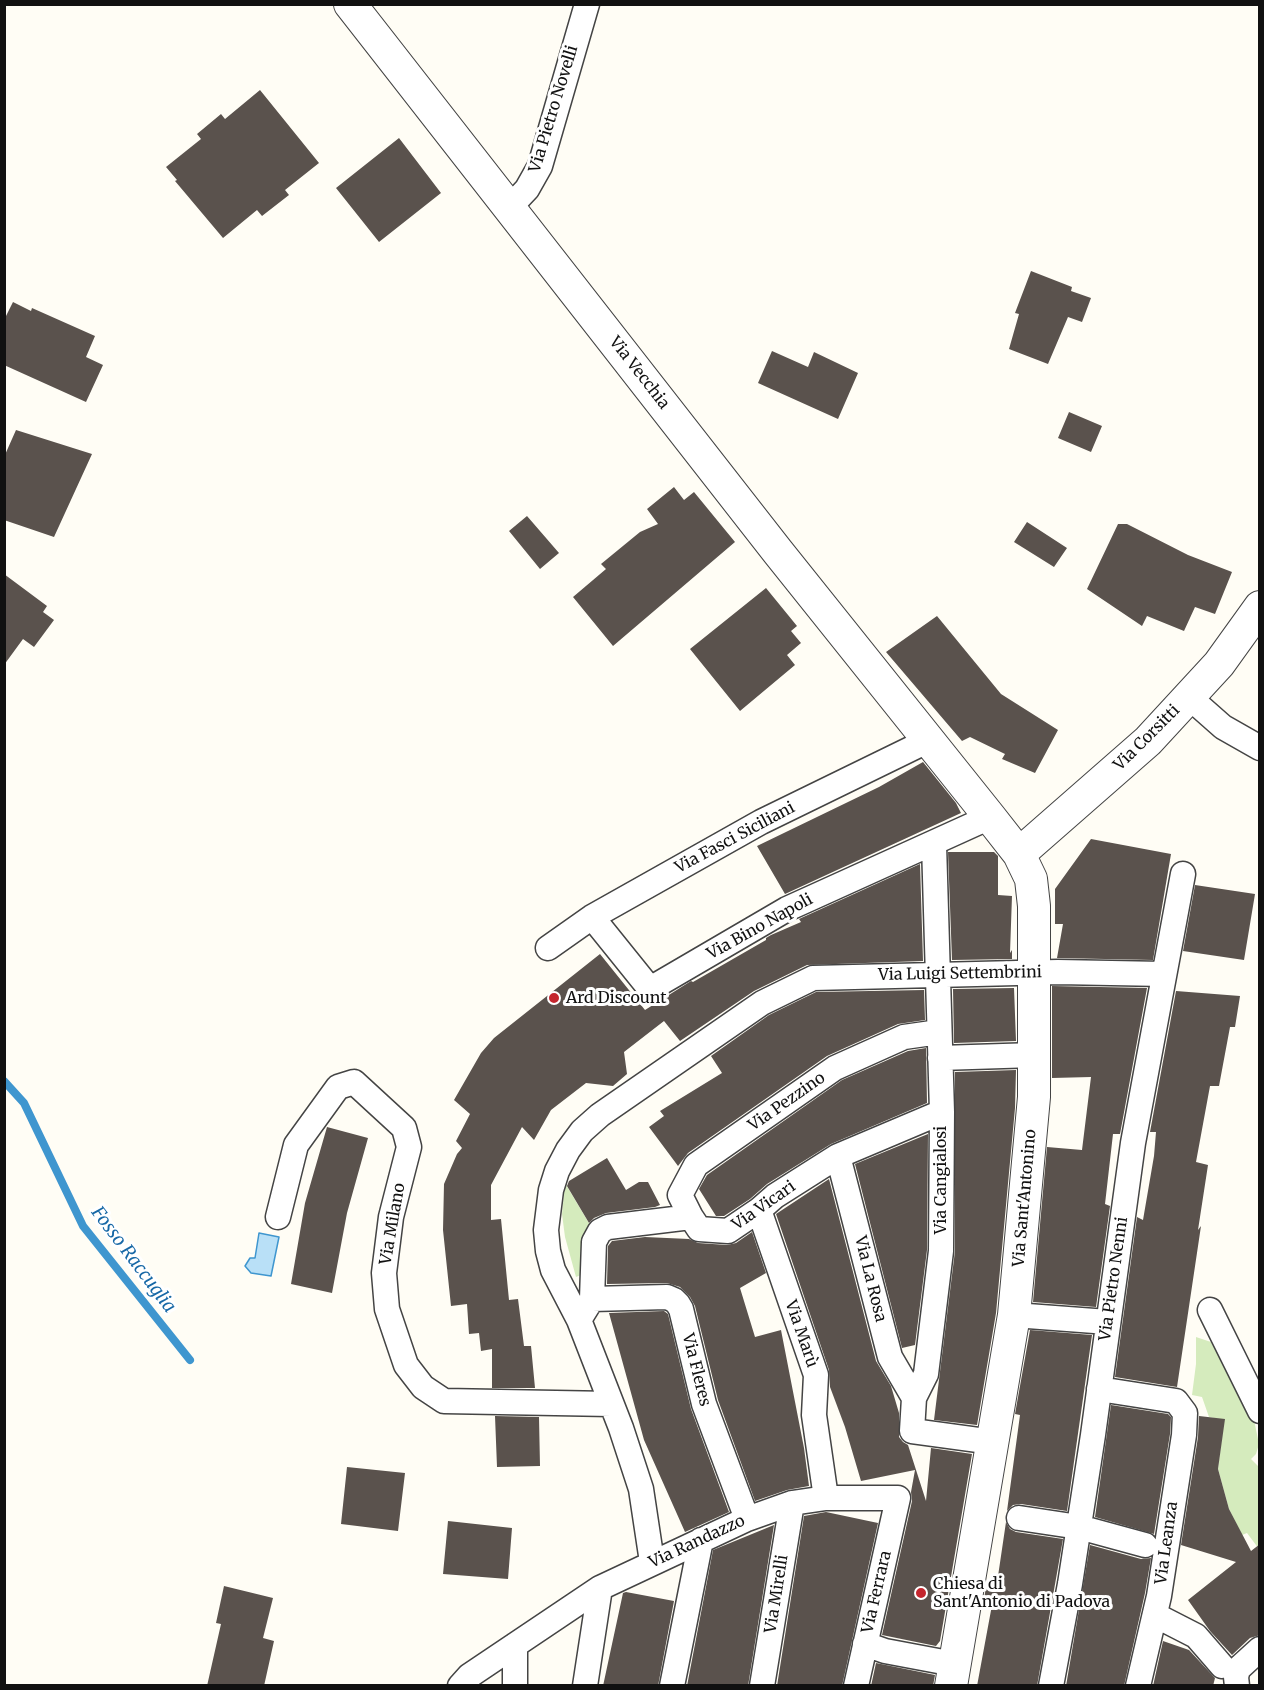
<!DOCTYPE html>
<html>
<head>
<meta charset="utf-8">
<style>
  body { margin:0 }
  #map { position:relative; width:1264px; height:1690px; overflow:hidden; background:#fffdf5; font-family:Merriweather,serif }
  canvas { display:block }
  .frame { position:absolute; inset:0; border:6px solid #111; pointer-events:none }
</style>
</head>
<body>
<div id="map">
<canvas width="1264" height="1690"></canvas>
<div class="frame"></div>
</div>
<script>
const g = document.querySelector('canvas').getContext('2d');
g.lineJoin = 'round';
function fill(path, color) {
  g.fillStyle = color;
  g.fill(path, 'evenodd');
}
function shape(rows) {
  const path = new Path2D();
  for (const r of rows) {
    path.moveTo(r[0], r[1]);
    for (let i = 2; i < r.length; i += 2) path.lineTo(r[i], r[i + 1]);
  }
  return path;
}
function stroke(path, color, width, dash) {
  g.strokeStyle = color;
  g.lineWidth = width;
  g.lineCap = dash ? 'butt' : 'round';
  g.setLineDash(dash || []);
  g.stroke(path);
}
function drawText(font, color, halo, rows, align = 'center') {
  g.font = font + ' Merriweather,serif';
  g.lineWidth = 6;
  g.setLineDash([]);
  g.textBaseline = 'middle';
  g.strokeStyle = halo;
  g.fillStyle = color;
  for (const [text, x, y, turn = 0] of rows) {
    g.save();
    g.translate(x, y);
    g.rotate((+turn || 0) * Math.PI / 180);
    g.textAlign = isNaN(turn) ? turn : align;
    if (halo) g.strokeText(text, 0, 0);
    g.fillText(text, 0, 0);
    g.restore();
  }
}
fill(shape([
  [565,1183,590,1225,584,1234,583,1267,581,1275,576,1277,565,1237,562,1214],
  [1196,1337,1211,1342,1254,1420,1259,1444,1256,1454,1251,1459,1259,1467,1259,1549,1247,1533,1242,1535,1229,1509,1218,1469,1224,1420,1209,1417,1202,1397,1192,1395,1196,1364]
]), '#d5ebbd');
const water = shape([
  [259,1233,279,1237,271,1276,251,1273,245,1266,250,1258,255,1258,259,1233]
]);
fill(water, '#b9e0f7');
stroke(water, '#3f96cf', 1.5);
stroke(shape([
  [4,1081,24,1103,83,1226,190,1360]
]), '#3f96cf', 8);
fill(shape([
  [260,90,319,163,285,190,289,195,262,216,257,210,223,238,175,181,177,180,166,167,201,139,197,134,221,114,225,119],
  [399,138,441,193,379,242,336,188],
  [1031,271,1072,287,1071,291,1091,298,1082,322,1068,317,1048,364,1009,349,1019,314,1015,313],
  [13,302,31,311,32,308,95,336,86,357,103,365,86,402,4,365,4,320],
  [772,351,808,367,814,352,858,373,838,419,758,383],
  [1069,412,1102,426,1091,452,1058,438],
  [16,430,92,454,54,537,4,520,4,457],
  [674,487,684,500,694,492,735,542,613,646,573,597,606,569,601,564,640,532,658,524,647,509],
  [527,516,559,553,540,569,509,531],
  [1027,522,1067,548,1054,567,1014,542],
  [1118,524,1127,524,1188,555,1232,572,1215,614,1195,607,1184,631,1147,616,1142,626,1087,589],
  [4,574,47,606,43,612,54,620,34,647,23,639,4,665],
  [766,588,797,626,791,631,801,643,787,655,795,665,740,711,690,649],
  [937,616,1001,694,1058,730,1035,773,1002,759,1005,754,970,737,962,741,886,652],
  [923,762,956,803,961,813,785,894,757,846,879,787],
  [1091,839,1171,854,1153,960,1057,958,1063,924,1055,924,1055,889],
  [948,852,994,852,998,856,998,895,1012,896,1010,953,1012,950,1012,959,952,960],
  [920,864,923,961,807,965,754,991,680,1041,664,1021,624,1052,627,1074,613,1086,586,1083,551,1110,534,1140,522,1127,491,1185,491,1220,501,1219,509,1300,518,1299,524,1346,531,1346,535,1388,492,1388,492,1349,481,1351,479,1333,469,1334,467,1304,451,1306,443,1230,444,1184,457,1154,462,1148,456,1141,470,1114,454,1100,481,1053,494,1038,600,954,645,1010,691,981,693,982,766,940,766,938,771,935,801,922,799,919],
  [1195,885,1255,894,1244,960,1183,951],
  [1052,986,1147,988,1120,1134,1113,1134,1105,1204,1110,1206,1096,1307,1033,1302,1047,1147,1082,1150,1091,1077,1052,1078],
  [1014,988,1016,1041,954,1043,953,989],
  [924,990,925,1020,898,1024,827,1056,688,1153,678,1166,649,1127,664,1116,660,1111,722,1073,711,1056,769,1015,816,992],
  [1176,991,1240,996,1235,1027,1230,1027,1219,1086,1210,1086,1196,1162,1208,1165,1198,1230,1201,1226,1177,1387,1115,1377,1137,1217,1143,1220,1154,1156,1156,1132,1150,1132],
  [926,1048,927,1103,831,1144,767,1184,750,1199,724,1216,716,1216,699,1189,707,1175,842,1080,908,1051],
  [1016,1070,1015,1108,996,1313,977,1425,934,1420,955,1251,955,1072],
  [327,1127,368,1138,347,1213,332,1293,291,1284,305,1203],
  [928,1134,927,1250,915,1345,902,1348,855,1164],
  [607,1158,626,1190,639,1182,648,1182,660,1205,655,1207,606,1213,594,1218,589,1223,567,1186,569,1181],
  [829,1179,876,1361,891,1386,899,1413,899,1437,903,1442,908,1445,926,1501,931,1448,972,1454,940,1641,936,1646,882,1635,912,1501,911,1492,915,1470,861,1481,845,1427,830,1387,829,1370,776,1214],
  [752,1232,766,1273,740,1288,755,1337,781,1330,804,1448,809,1486,787,1490,755,1501,718,1400,695,1306,690,1297,680,1287,667,1283,607,1284,608,1246,612,1241,645,1237,689,1239,698,1243,727,1245,736,1243],
  [664,1311,668,1314,691,1409,729,1512,685,1532,644,1440,609,1313],
  [1030,1330,1092,1335,1067,1511,1021,1504,1013,1505,1007,1511,1020,1415,1015,1414],
  [1111,1405,1168,1414,1171,1417,1170,1434,1154,1534,1095,1517],
  [495,1416,539,1417,540,1466,497,1467],
  [1199,1416,1225,1419,1218,1469,1229,1509,1251,1551,1260,1544,1260,1635,1250,1638,1232,1655,1210,1631,1188,1600,1236,1562,1181,1545,1198,1437],
  [347,1467,405,1473,398,1531,341,1524],
  [826,1512,878,1523,842,1686,777,1686,804,1516],
  [448,1521,512,1528,508,1579,443,1574],
  [1006,1522,1010,1529,1016,1532,1063,1539,1037,1686,977,1686,992,1605,983,1605,987,1581,997,1583],
  [774,1525,748,1686,687,1686,713,1550],
  [1090,1545,1141,1559,1151,1558,1145,1593,1124,1686,1066,1686],
  [224,1586,273,1598,263,1638,274,1641,264,1686,207,1686,221,1624,216,1623],
  [626,1592,674,1601,658,1686,603,1686,623,1593],
  [1163,1641,1189,1650,1215,1678,1213,1686,1153,1686],
  [876,1663,935,1675,933,1686,871,1686]
]), '#5a524d');
const minor = shape([
  [510,207,527,189,540,166,587,4],
  [1189,697,1223,727,1260,748],
  [934,844,942,1112,941,1251,926,1374,914,1398,912,1431,993,1442],
  [592,917,650,989,787,909,990,817],
  [548,948,592,917,761,822,929,740],
  [940,1058,1035,1055],
  [838,1156,890,1357,914,1398],
  [759,1210,816,1375,814,1415,826,1498],
  [278,1217,296,1145,338,1087,354,1082,404,1128,409,1147,391,1217,384,1273,387,1309,406,1365,423,1387,444,1401,611,1404],
  [691,1217,680,1195,696,1165,835,1068,904,1037,939,1032],
  [592,1299,667,1297,674,1300,678,1304,681,1309,704,1404,747,1519],
  [1210,1310,1260,1411],
  [1014,1315,1108,1322],
  [579,1320,592,1299,594,1242,600,1231,608,1227,691,1217,699,1229,728,1231,759,1210,775,1196,838,1156,942,1112],
  [1099,1389,1176,1401,1185,1413,1184,1435,1159,1596,1138,1686],
  [1019,1518,1079,1527,1145,1545],
  [652,1562,641,1489,621,1428,579,1320,553,1270,548,1251,546,1230,551,1190,557,1171,568,1150,582,1131,600,1115,762,1003,813,978,1058,972,1164,974],
  [1155,1615,1196,1636,1222,1666],
  [865,1644,885,1651,954,1664],
  [460,1686,469,1676,600,1588,747,1519,792,1503,826,1498,898,1498,856,1686],
  [515,1686,515,1645],
  [585,1686,600,1588],
  [672,1686,701,1540],
  [762,1686,792,1503],
  [1051,1686,1070,1584,1093,1435,1133,1143,1183,874],
  [1237,1686,1236,1677,1238,1669,1260,1649]
]);
const tertiary = shape([
  [350,4,778,552,990,817,1019,854,1031,879,1034,906,1034,1097,1014,1315,951,1686],
  [1019,854,1148,741,1219,664,1260,607]
]);
stroke(minor, '#444', 27);
stroke(tertiary, '#444', 34);
stroke(minor, '#fff', 24);
stroke(tertiary, '#fff', 32);
for (const [x, y, r, color] of [
  [554,998,6,"#c4262e"],
  [921,1593,6,"#c4262e"]
]) {
  const dot = new Path2D();
  dot.arc(x, y, r, 0, 2 * Math.PI);
  g.fillStyle = color;
  g.fill(dot);
  stroke(dot, '#fff', 2);
}
drawText('16px', '#111', '#fff', [
  ["Via Pietro Novelli",554,109,-73],
  ["Via Vecchia",639,373,52],
  ["Via Corsitti",1147,738,-45],
  ["Via Fasci Siciliani",735,838,-28],
  ["Via Bino Napoli",760,927,-29],
  ["Via Luigi Settembrini",960,974,-1],
  ["Via Pezzino",787,1102,-35],
  ["Via Cangialosi",941,1180,-90],
  ["Via Sant'Antonino",1025,1198,-85],
  ["Via Vicari",764,1206,-35],
  ["Via Milano",393,1224,-80],
  ["Via La Rosa",870,1279,76],
  ["Via Pietro Nenni",1114,1279,-82],
  ["Via Marù",801,1334,71],
  ["Via Fleres",696,1370,76],
  ["Via Randazzo",697,1542,-25],
  ["Via Leanza",1167,1543,-82],
  ["Via Ferrara",877,1592,-77],
  ["Via Mirelli",777,1594,-81]
]);
drawText('16px', '#111', '#fff', [
  ["Ard Discount",566,998],
  ["Chiesa di",933,1584],
  ["Sant'Antonio di Padova",933,1602]
], 'left');
drawText('italic 18px', '#1768a6', '#fff', [
  ["Fosso Raccuglia",133,1260,53]
]);
</script>
</body>
</html>
